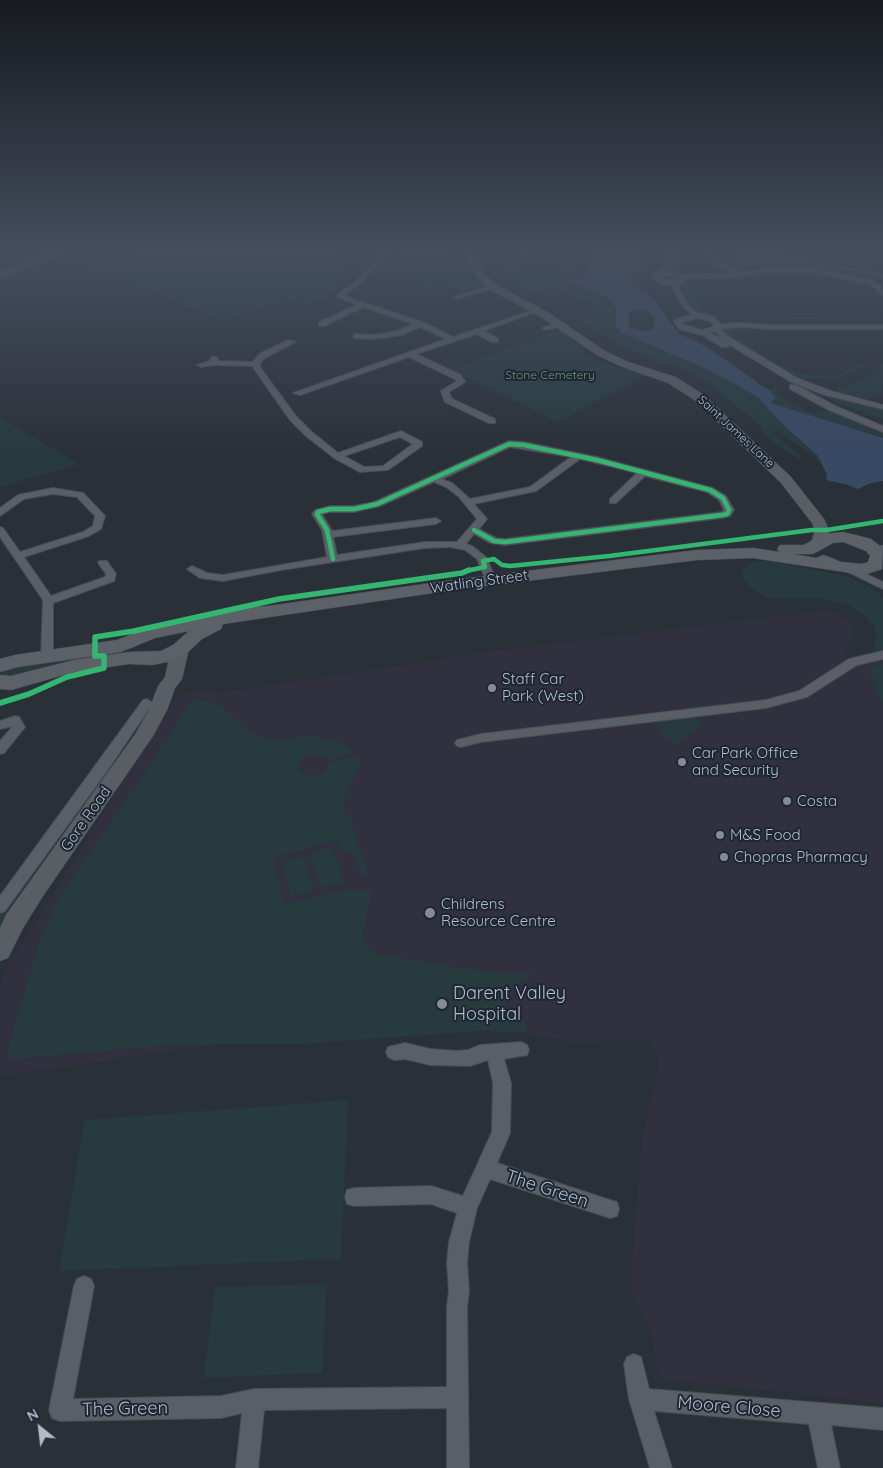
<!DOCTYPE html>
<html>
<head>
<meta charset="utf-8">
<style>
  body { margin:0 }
  #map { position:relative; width:883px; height:1468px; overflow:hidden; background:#2a3038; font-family:Quicksand,sans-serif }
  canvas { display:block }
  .north { position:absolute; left:15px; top:1403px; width:50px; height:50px; -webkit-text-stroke:4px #1d2633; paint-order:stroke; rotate:331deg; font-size:14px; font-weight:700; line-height:20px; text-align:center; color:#b4bcc9 }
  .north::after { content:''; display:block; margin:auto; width:18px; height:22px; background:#b4bcc9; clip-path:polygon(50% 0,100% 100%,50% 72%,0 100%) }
</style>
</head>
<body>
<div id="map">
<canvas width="883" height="1468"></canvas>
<div class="north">N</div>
</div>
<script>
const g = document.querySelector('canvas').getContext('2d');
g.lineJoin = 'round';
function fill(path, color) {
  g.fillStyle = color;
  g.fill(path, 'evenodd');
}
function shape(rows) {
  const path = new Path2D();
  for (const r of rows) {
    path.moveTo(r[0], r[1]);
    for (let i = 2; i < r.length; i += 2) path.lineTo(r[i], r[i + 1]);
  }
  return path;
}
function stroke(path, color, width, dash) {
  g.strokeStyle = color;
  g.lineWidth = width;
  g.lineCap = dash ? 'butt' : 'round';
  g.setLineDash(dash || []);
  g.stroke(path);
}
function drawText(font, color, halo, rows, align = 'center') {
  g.font = font + ' Quicksand,sans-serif';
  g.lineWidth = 4;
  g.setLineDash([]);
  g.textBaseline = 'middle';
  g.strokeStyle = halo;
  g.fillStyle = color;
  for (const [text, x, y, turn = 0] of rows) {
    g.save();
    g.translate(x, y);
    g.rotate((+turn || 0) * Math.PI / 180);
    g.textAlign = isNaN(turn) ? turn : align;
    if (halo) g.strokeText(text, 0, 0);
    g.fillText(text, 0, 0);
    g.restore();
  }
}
fill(shape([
  [831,610,843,617,853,627,852,640,844,655,849,658,883,651,883,1403,771,1390,660,1379,651,1333,633,1293,631,1279,642,1138,659,1064,656,1052,650,1044,643,1040,632,1039,580,1044,518,1032,482,1031,381,1020,0,1076,0,988,3,974,156,728,180,694,212,689,213,694,440,660,440,658]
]), '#31303e');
fill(shape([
  [338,255,364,267,370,268,357,279,351,278,363,268,351,264,341,269,331,267,324,273,337,276,330,277,340,280,326,283,334,287,342,284,347,286,308,306,295,301,286,303,275,303,223,321,65,256],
  [404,255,451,255,480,286,469,290,441,283,431,286,382,269,395,259],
  [523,255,527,255,527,262,517,268,524,269,518,275,543,278,559,273,569,266,573,255,576,256,576,269,560,278,561,283,604,298,607,302,608,308,617,311,615,326,653,347,684,358,733,382,758,397,781,423,818,456,823,466,813,456,777,431,772,431,798,454,804,463,771,441,762,432,763,428,748,415,693,372,625,349,570,315,573,316,594,311,590,303,551,288,534,293,513,280,500,265,515,263,523,260],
  [699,280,726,281,723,284,692,285,701,309,712,313,735,315,736,317,812,317,814,319,732,321,700,313,691,306,680,288,686,283],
  [731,326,741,331,733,333,736,338,773,362,799,373,831,376,840,374,859,363,862,365,861,368,841,376,826,380,799,378,762,359,724,333,725,328],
  [560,328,583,348,583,354,598,361,646,375,558,422,452,370],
  [883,365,882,393,878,397,862,399,836,392,838,387,854,383],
  [794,383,830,395,883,408,883,419,843,405],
  [777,388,780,396,798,407,815,415,828,410,883,432,883,438,777,405,773,401,775,399,768,389],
  [0,418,79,464,0,487],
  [769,561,846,576,865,584,878,592,883,598,883,651,872,652,877,638,874,626,864,615,848,605,818,598,776,599,766,597,750,588,742,577,743,570,753,562],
  [90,655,90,658,14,679,1,676,5,669],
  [883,664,883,706,869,671,873,666],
  [194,700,218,704,248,732,263,738,276,741,311,735,343,744,350,748,351,754,327,760,323,756,317,754,303,757,298,766,300,771,306,775,314,776,322,773,328,767,328,762,361,756,358,771,350,784,342,807,351,820,369,876,361,873,351,852,344,853,336,840,273,858,285,904,347,890,372,890,363,934,368,947,377,954,463,968,514,974,533,974,505,993,506,1009,524,1021,527,1027,526,1033,482,1031,303,1044,183,1044,7,1059,9,1045,39,943,57,901,151,764,188,705],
  [693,716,698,720,701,726,676,745,661,733,654,719],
  [104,773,109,774,0,938,0,914,11,896],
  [327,848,333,849,345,882,344,884,324,887,319,883,310,855,316,851],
  [298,857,298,858,303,857,313,886,310,887,315,891,291,896,282,867,284,866,285,861],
  [348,1100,341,1259,59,1271,85,1120],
  [327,1284,322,1373,204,1378,215,1287]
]), '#273a3e');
fill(shape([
  [596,255,644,255,642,257,646,269,631,273,633,286,652,297,679,334,696,341,714,352,756,381,759,385,768,389,776,398,771,402,774,404,883,438,883,481,871,483,858,489,845,484,829,481,826,479,827,475,818,456,781,423,758,397,707,369,622,333,615,326,617,309,608,298,565,280,577,281,587,274,586,265],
  [637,310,644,310,655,317,653,324,655,329,644,331,629,327,628,317,630,311],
  [739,255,781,255,883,274,883,279,847,271,798,264,755,265,727,264,731,262,733,258]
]), '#384963');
const street = shape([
  [381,255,390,255,383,259,359,284,344,296,423,322,453,337,536,309,541,310,483,331,498,338,498,342,492,342,477,334,416,354,461,375,465,382,449,392,452,399,495,419,495,423,489,423,445,402,441,391,457,381,455,379,409,357,300,395,293,393,446,339,420,327,402,335,375,339,354,338,354,334,357,334,375,335,397,331,413,324,363,307,325,326,319,326,319,322,357,305,337,297,340,292,355,282,381,255],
  [704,255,711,255,715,260,740,272,768,268,814,268,870,280,881,286,883,296,876,288,868,284,814,272,768,272,721,279,680,278,679,277,682,275,733,273,711,262,704,255],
  [678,280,681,282,679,289,688,304,694,311,714,317,721,324,741,323,769,325,883,325,883,329,769,329,741,327,721,329,729,337,797,378,831,391,883,405,883,409,825,395,791,382,723,341,715,331,709,332,728,343,728,347,722,347,702,335,679,329,674,321,675,319,692,315,683,306,673,289,675,282,678,280],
  [698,318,709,321,714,325,712,327,702,330,685,325,682,322,698,318],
  [493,285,495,286,495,288,456,299,453,297,493,285],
  [559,322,562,322,562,326,546,330,542,328,559,322],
  [288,340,295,342,265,358,260,363,260,367,296,416,312,432,338,453,401,431,422,442,422,446,388,470,360,472,334,458,306,436,290,420,252,366,214,365,201,367,197,365,210,361,211,357,217,357,218,361,253,362,259,354,288,340],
  [400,437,413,444,383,466,364,467,344,456,400,437],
  [790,385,796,385,835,406,883,426,883,432,829,410,790,389,790,385],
  [509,441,524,442,597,457,713,488,726,496,734,510,730,516,722,518,505,545,490,543,474,534,466,544,472,546,486,557,496,580,491,583,486,580,477,559,465,550,450,547,425,548,281,570,223,581,200,578,187,569,192,566,207,573,223,575,327,557,322,530,312,514,315,510,330,506,354,506,374,502,509,441],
  [510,447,571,457,530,487,470,499,452,483,442,479,510,447],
  [580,459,637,473,610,499,610,503,616,503,645,476,707,492,719,500,724,510,722,512,505,539,496,538,479,529,487,519,474,504,536,491,580,459],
  [434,482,446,487,459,497,477,519,457,542,425,542,337,555,333,537,436,524,441,521,436,518,332,531,322,514,330,512,354,512,380,506,434,482],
  [53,488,83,493,105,516,101,529,89,536,24,557,51,596,105,577,106,574,98,563,99,561,107,561,116,574,114,581,53,603,53,656,47,660,41,656,43,600,0,537,0,527,3,528,20,552,83,532,93,526,95,516,77,497,53,494,24,499,0,516,0,508,18,495,53,488],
  [850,566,883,582,883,589,846,571,845,569,846,567,850,566],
  [883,651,883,659,857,665,807,697,766,708,481,742,461,747,457,746,455,743,457,740,481,734,766,700,799,691,849,659,883,651],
  [147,699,153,703,107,771,5,911,0,913,0,896,143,700,147,699],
  [15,716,19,717,25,727,4,753,0,754,0,741,13,726,0,729,0,721,15,716],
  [521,1042,527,1045,529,1050,527,1055,504,1059,511,1083,510,1133,497,1163,610,1200,617,1202,619,1209,617,1216,610,1218,490,1179,477,1208,469,1242,467,1263,469,1291,467,1306,469,1468,447,1468,447,1408,264,1410,258,1468,236,1468,242,1413,221,1418,60,1421,52,1418,49,1410,74,1286,77,1279,84,1276,91,1279,94,1286,73,1399,221,1396,254,1389,447,1387,447,1306,449,1291,447,1263,449,1242,457,1213,431,1204,354,1206,347,1204,345,1197,347,1190,354,1188,431,1186,463,1196,492,1132,493,1083,488,1060,470,1066,430,1065,405,1059,394,1060,388,1057,386,1052,388,1047,405,1043,430,1049,457,1051,468,1050,480,1045,521,1042],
  [634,1354,641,1357,649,1389,883,1408,883,1430,831,1425,840,1468,818,1468,809,1424,654,1411,672,1468,650,1468,629,1399,624,1364,627,1357,634,1354]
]);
const secondary = shape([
  [464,255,473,255,485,274,497,285,549,313,605,351,628,362,676,377,704,395,791,477,824,519,829,530,824,546,819,548,814,546,811,543,815,530,812,523,781,483,696,401,668,383,620,366,597,355,541,317,489,289,478,278,464,255],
  [669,255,679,255,671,271,680,272,686,276,688,278,684,283,672,286,663,285,651,278,654,273,663,268,669,255],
  [665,276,675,277,677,278,672,280,661,277,665,276],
  [180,644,186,645,189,649,182,679,175,688,167,710,153,736,43,896,23,928,8,958,0,961,0,928,6,915,136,733,149,710,158,686,165,677,171,649,174,645,180,644]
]);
const primary = shape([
  [45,255,61,255,0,278,0,271,45,255],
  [843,532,871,539,880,546,883,545,882,569,864,575,753,558,697,560,453,590,223,624,221,629,202,639,187,653,173,661,152,665,129,664,74,672,11,690,0,689,0,675,11,676,74,660,129,652,161,651,173,645,189,631,155,638,121,652,18,667,0,672,0,659,15,655,117,640,153,626,242,608,268,606,453,580,697,550,753,548,780,552,777,549,780,545,804,545,823,534,843,532],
  [843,542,866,551,870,556,868,562,862,564,841,562,824,555,816,558,793,554,813,554,833,543,843,542]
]);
stroke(street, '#484c53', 2);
stroke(secondary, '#484c53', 1);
stroke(primary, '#484c55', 1);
fill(street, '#5a5e66');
fill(secondary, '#595d64');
fill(primary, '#5c6168');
stroke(shape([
  [333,559,327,530,317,514,318,512,330,509,354,509,377,504,509,444,524,445,597,460,710,490,723,498,729,510,727,514,722,515,505,542,494,541,474,530],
  [466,571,485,567,483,561,494,559,502,565,510,566,609,556,812,530,827,530,883,521]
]), '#33b770', 4.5);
stroke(shape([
  [0,703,29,694,67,677,104,668,104,656,95,656,95,637,134,631,279,599,462,573,469,570]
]), '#33b770', 5.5);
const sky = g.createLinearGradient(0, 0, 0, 461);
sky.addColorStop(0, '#171a1f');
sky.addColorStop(0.55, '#444e5e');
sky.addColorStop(1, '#444e5e00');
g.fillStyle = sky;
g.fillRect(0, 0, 883, 461);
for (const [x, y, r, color] of [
  [492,688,5,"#848b96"],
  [682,762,5,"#848b96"],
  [787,801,5,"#848b96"],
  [720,835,5,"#848b96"],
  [724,857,5,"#848b96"],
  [430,913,6,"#848b96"],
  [442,1004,6,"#848b96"]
]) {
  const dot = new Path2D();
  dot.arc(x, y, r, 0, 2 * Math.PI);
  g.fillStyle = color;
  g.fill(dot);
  stroke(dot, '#1d2633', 2);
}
drawText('12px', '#6b9a76', '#1d2633', [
  ["Stone Cemetery",550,375]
]);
drawText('12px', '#b4bcc9', '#1d2633', [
  ["Saint James Lane",736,432,43]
]);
drawText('15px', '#b4bcc9', '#1d2633', [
  ["Watling Street",479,582,-8],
  ["Gore Road",86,819,-55]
]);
drawText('15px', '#b4bcc9', '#1d2633', [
  ["Staff Car",502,679],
  ["Park (West)",502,696],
  ["Car Park Office",692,753],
  ["and Security",692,770],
  ["Costa",797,801],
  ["M&S Food",730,835],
  ["Chopras Pharmacy",734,857],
  ["Childrens",441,904],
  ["Resource Centre",441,921]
], 'left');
drawText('18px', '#b4bcc9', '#1d2633', [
  ["Darent Valley",453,994],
  ["Hospital",453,1015]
], 'left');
drawText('18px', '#b4bcc9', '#1d2633', [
  ["The Green",547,1189,18],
  ["Moore Close",729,1407,5],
  ["The Green",125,1409,-1]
]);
</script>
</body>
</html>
